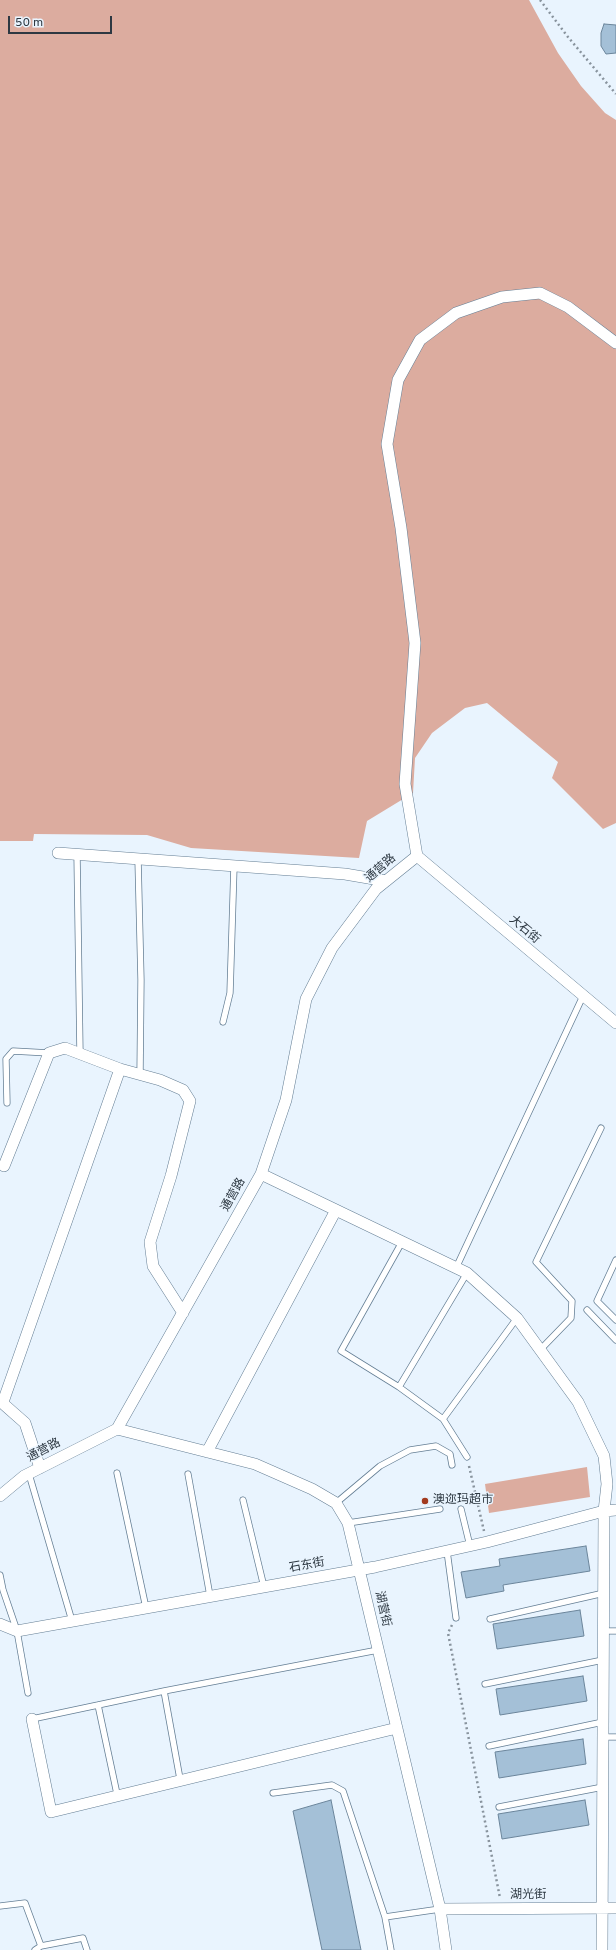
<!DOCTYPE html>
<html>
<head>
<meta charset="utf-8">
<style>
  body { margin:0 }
  #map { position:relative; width:616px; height:1950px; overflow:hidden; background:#e9f4fe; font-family:Overpass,sans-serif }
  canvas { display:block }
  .scale { position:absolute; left:8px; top:16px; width:104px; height:18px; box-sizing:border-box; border:2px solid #2d3842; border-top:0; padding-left:5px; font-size:12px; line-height:14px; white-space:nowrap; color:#2d3842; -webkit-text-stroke:3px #e9f4fe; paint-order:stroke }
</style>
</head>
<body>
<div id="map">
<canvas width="616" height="1950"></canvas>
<div class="scale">50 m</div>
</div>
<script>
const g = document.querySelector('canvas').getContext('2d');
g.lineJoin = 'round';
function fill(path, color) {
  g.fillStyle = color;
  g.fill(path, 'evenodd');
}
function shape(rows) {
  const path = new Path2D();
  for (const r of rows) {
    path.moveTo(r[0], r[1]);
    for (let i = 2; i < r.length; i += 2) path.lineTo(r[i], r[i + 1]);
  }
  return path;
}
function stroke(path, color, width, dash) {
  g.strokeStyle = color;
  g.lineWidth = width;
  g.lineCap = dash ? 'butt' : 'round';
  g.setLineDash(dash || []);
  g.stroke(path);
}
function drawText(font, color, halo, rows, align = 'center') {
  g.font = font + ' Overpass,"Noto Sans SC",sans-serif';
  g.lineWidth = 3;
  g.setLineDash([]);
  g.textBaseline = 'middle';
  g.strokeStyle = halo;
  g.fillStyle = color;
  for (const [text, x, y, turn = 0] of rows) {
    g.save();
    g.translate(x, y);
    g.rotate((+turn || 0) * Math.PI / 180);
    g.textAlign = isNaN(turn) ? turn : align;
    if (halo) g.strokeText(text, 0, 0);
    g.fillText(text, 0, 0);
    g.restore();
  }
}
fill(shape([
  [0,0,529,0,558,53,581,86,605,113,616,120,616,823,603,829,552,778,558,762,487,703,465,708,432,733,415,758,413,793,367,821,359,858,191,848,147,835,34,834,33,841,0,841],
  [587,1467,590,1497,489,1513,485,1484]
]), '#dcac9f');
const building = shape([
  [604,24,616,25,616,53,606,54,601,46,601,33,604,24],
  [586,1546,590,1571,503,1585,504,1591,466,1598,461,1572,500,1566,499,1559,586,1546],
  [580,1610,584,1636,497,1649,493,1624,580,1610],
  [583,1676,587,1701,500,1715,496,1689,583,1676],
  [583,1739,586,1764,499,1778,495,1752,583,1739],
  [331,1800,361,1950,322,1950,293,1811,331,1800],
  [585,1800,589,1825,502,1839,498,1814,585,1800]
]);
fill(building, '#a4c0d7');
stroke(building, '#6b859b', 1);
const lane = shape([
  [77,854,80,1053],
  [138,859,141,980,140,1075],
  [223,1022,230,993,234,866],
  [7,1103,6,1059,13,1051,49,1053],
  [616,1260,597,1301,616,1320],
  [456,1268,583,996],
  [587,1310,616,1340],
  [540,1350,571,1318,572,1301,536,1262,601,1128],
  [399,1387,341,1351,402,1242],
  [443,1419,517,1318],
  [467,1457,443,1419,399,1387,467,1273],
  [117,1473,146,1608],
  [29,1474,72,1621],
  [188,1474,210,1596],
  [243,1500,264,1587],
  [336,1503,380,1466,410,1450,436,1446,450,1454,452,1465],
  [461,1509,470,1546],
  [348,1523,440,1509],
  [447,1551,456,1618],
  [0,1575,3,1590,17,1631,28,1693],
  [490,1619,604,1593],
  [604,1631,616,1631],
  [485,1684,603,1660],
  [164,1691,180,1779],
  [98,1705,117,1794],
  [32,1719,164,1691,378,1650],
  [603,1737,616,1737],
  [489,1746,603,1722],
  [273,1793,332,1785,343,1791,385,1917,440,1909],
  [499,1807,603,1787],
  [0,1906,25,1903,41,1946],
  [385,1917,391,1950],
  [35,1950,41,1946,83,1938,87,1950]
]);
const street = shape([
  [58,853,345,874,386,881],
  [417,856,405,784,415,643,401,528,387,444,398,380,420,340,456,313,502,297,540,293,568,307,616,343],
  [417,856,616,1023],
  [4,1166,49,1053,65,1048,120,1069,160,1080,183,1090,190,1101,171,1176,150,1242,153,1266,183,1313],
  [261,1174,467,1273,517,1318,578,1402,604,1456,607,1484,604,1511,602,1950],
  [0,1401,25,1423,40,1468],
  [3,1402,120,1069],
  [117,1429,255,1464,312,1489,336,1503,348,1523,440,1909,446,1950],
  [207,1452,336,1210],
  [0,1496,24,1476,117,1429,261,1174,286,1100,306,999,332,948,376,889,417,856],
  [0,1624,17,1631,375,1567,487,1542,604,1511,616,1510],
  [32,1719,51,1812,397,1728],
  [440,1909,616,1908]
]);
stroke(lane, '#647e94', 7);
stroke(street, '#647e94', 12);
stroke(shape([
  [540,0,568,37,616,94],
  [469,1466,484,1531],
  [452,1625,448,1633,500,1898]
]), '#88939d', 2.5, [2, 3]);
stroke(lane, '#fff', 5.5);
stroke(street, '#fff', 11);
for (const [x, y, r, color] of [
  [425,1501,4,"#a23a1f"]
]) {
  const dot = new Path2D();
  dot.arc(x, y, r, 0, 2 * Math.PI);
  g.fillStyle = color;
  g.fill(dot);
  stroke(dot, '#e9f4fe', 1.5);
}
drawText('12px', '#2d3842', '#e9f4fe', [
  ["通营路",381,869,-41],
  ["大石街",524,930,40],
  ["通营路",234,1195,-61],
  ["通营路",44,1451,-28],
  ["石东街",307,1566,-10],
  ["湖营街",382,1609,77],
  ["湖光街",528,1896]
]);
drawText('12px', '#2d3842', '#e9f4fe', [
  ["澳迩玛超市",433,1501]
], 'left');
</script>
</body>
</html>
